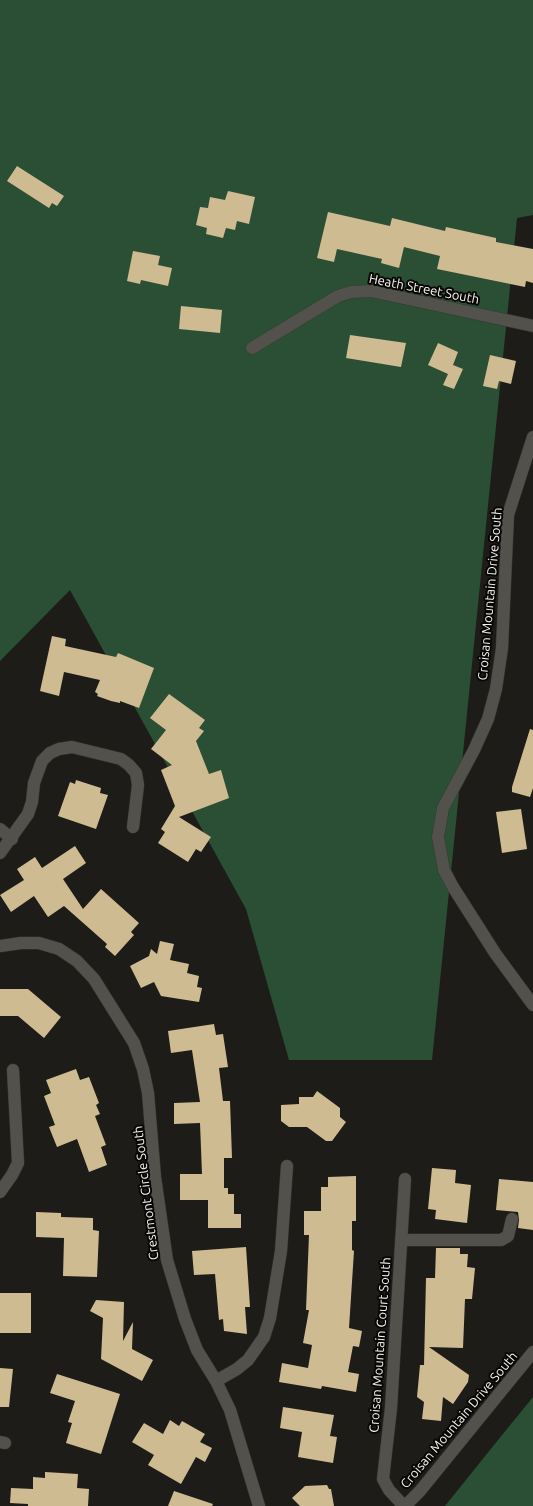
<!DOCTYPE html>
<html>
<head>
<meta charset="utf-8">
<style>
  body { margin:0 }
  canvas { display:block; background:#1e1c18 }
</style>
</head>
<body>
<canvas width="533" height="1506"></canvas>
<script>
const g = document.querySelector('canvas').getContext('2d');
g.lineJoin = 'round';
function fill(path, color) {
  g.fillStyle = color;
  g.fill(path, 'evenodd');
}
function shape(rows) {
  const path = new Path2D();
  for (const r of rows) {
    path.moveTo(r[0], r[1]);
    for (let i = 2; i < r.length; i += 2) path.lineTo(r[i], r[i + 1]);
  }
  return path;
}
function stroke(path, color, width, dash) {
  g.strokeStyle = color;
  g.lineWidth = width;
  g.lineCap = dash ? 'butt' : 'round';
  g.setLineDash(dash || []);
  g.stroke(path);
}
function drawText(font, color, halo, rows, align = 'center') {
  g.font = font + ' Ubuntu,sans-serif';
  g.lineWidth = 4;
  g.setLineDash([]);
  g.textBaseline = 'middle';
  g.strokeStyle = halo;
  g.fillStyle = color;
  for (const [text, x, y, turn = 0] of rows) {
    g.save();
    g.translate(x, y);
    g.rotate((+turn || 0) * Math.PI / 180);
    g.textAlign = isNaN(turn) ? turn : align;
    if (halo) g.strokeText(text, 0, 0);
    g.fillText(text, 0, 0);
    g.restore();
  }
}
fill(shape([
  [0,0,533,0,533,215,517,218,432,1060,289,1060,246,909,70,590,0,661],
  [533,1397,533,1506,445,1506,494,1445]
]), '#2b4f35');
fill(shape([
  [17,166,64,196,57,206,52,203,49,208,7,181],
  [228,191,255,197,249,224,237,221,235,230,226,228,223,238,206,234,207,228,196,225,200,207,208,208,210,197,225,200],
  [328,212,390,226,392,218,445,231,446,227,496,238,496,242,533,249,533,283,526,281,525,287,437,269,440,256,404,247,399,268,381,263,382,259,337,249,334,262,317,258],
  [133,251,160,256,158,265,172,268,168,286,141,280,140,284,127,281],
  [181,306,222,310,220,333,179,329],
  [350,335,406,343,401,367,346,358],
  [438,343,458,352,453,365,463,369,454,389,443,385,448,374,428,365],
  [490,355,516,361,511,384,499,381,497,389,483,386],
  [52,636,66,639,65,646,116,657,118,653,154,668,139,708,120,701,120,703,111,701,97,696,98,694,95,692,100,680,64,672,59,696,40,691],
  [169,694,205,720,199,728,204,731,196,741,209,774,221,770,229,798,179,817,211,837,201,852,196,849,188,862,158,843,165,832,161,829,175,806,161,770,172,765,151,749,166,730,150,718],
  [530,729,533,730,533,788,530,797,512,792,512,787],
  [76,780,101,788,100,793,108,795,96,829,58,816,70,782,75,784],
  [521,809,527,849,502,853,496,812],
  [75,846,86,863,63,879,83,909,101,889,139,923,131,932,134,935,115,956,105,947,107,944,64,906,48,917,34,896,11,912,0,895,24,880,17,869,35,857,42,868],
  [160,941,174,944,170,960,189,964,187,973,199,976,197,987,202,988,199,1002,161,996,154,982,141,988,130,966,149,956,151,949,157,954],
  [0,989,28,989,61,1017,44,1038,18,1016,0,1016],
  [214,1024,216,1035,223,1034,228,1067,219,1068,223,1101,230,1101,232,1158,224,1158,224,1188,228,1188,228,1194,234,1194,234,1214,241,1214,241,1228,208,1228,208,1200,180,1200,180,1174,202,1174,200,1123,174,1124,174,1103,200,1102,192,1050,171,1053,168,1031],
  [76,1069,80,1080,89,1077,99,1103,96,1105,100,1114,95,1116,106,1145,101,1147,107,1165,89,1172,77,1139,57,1147,49,1127,55,1125,44,1096,51,1093,46,1080],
  [317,1091,340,1108,340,1117,346,1122,332,1141,326,1141,307,1127,289,1127,281,1121,281,1105,299,1104,299,1097,313,1097],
  [432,1168,456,1170,455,1183,471,1185,467,1223,435,1219,436,1210,428,1209],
  [356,1176,356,1221,352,1221,352,1250,354,1251,349,1328,362,1331,359,1347,353,1346,348,1372,359,1374,356,1392,322,1386,321,1389,279,1382,282,1363,308,1368,312,1345,303,1343,309,1310,306,1310,309,1235,304,1235,304,1211,321,1211,321,1187,328,1187,328,1177],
  [499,1179,533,1182,533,1230,518,1228,519,1220,518,1212,496,1210],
  [36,1212,61,1213,61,1217,93,1218,93,1230,99,1231,97,1277,63,1276,64,1238,36,1237],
  [246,1247,250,1307,245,1307,247,1334,224,1331,223,1319,219,1320,215,1274,194,1275,192,1251],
  [436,1248,460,1248,460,1254,468,1254,467,1267,475,1268,472,1299,465,1299,463,1348,429,1347,469,1375,468,1382,453,1404,443,1397,441,1421,422,1419,424,1402,417,1397,420,1365,424,1365,426,1278,435,1278],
  [0,1293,31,1293,31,1333,0,1333],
  [96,1300,124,1302,123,1341,133,1322,132,1349,153,1360,142,1381,101,1359,103,1318,90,1311],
  [0,1368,13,1369,9,1407,0,1407],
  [57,1374,120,1394,101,1454,66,1443,72,1423,68,1422,75,1401,50,1393],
  [283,1407,334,1415,330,1436,337,1437,333,1463,298,1457,302,1432,280,1428],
  [170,1420,179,1426,182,1421,205,1434,200,1442,212,1448,205,1462,196,1457,181,1484,148,1465,154,1455,132,1442,144,1423,163,1434],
  [45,1472,78,1474,77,1488,89,1489,88,1506,28,1506,28,1504,10,1503,11,1488,33,1489,33,1477,45,1478],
  [327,1485,329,1489,331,1489,334,1506,300,1506,292,1498,305,1486],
  [174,1491,213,1504,212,1506,168,1506]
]), '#cfbb91');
const minor = shape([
  [252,348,338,296,351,292,371,291,533,326],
  [533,437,508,515,502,648,496,689,488,719,474,750,443,808,438,837,444,870,453,887,495,953,533,1005],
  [0,829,12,839],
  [0,853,28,814,32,802,34,783,42,761,50,753,59,749,72,747,121,759,129,765,136,773,138,785,133,827],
  [0,946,21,943,39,943,59,949,77,961,94,979,134,1043,143,1069,148,1093,155,1177,167,1260,185,1319,197,1350,216,1381,230,1410,259,1506],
  [0,1192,12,1175,18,1163,13,1070],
  [401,1240,501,1240,508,1236,512,1219],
  [216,1381,237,1369,248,1360,264,1337,270,1318,281,1251,287,1166],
  [0,1442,5,1443],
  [404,1506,389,1490,383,1479,391,1408,405,1179],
  [405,1506,420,1491,533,1352]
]);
stroke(minor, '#373633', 13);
stroke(minor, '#53514c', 12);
drawText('13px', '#f5f4f0', '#080705', [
  ["Heath Street South",424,289,11],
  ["Croisan Mountain Drive South",490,594,-85],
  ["Crestmont Circle South",146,1193,-97],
  ["Croisan Mountain Court South",380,1345,-86],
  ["Croisan Mountain Drive South",459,1420,-50]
]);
</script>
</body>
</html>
